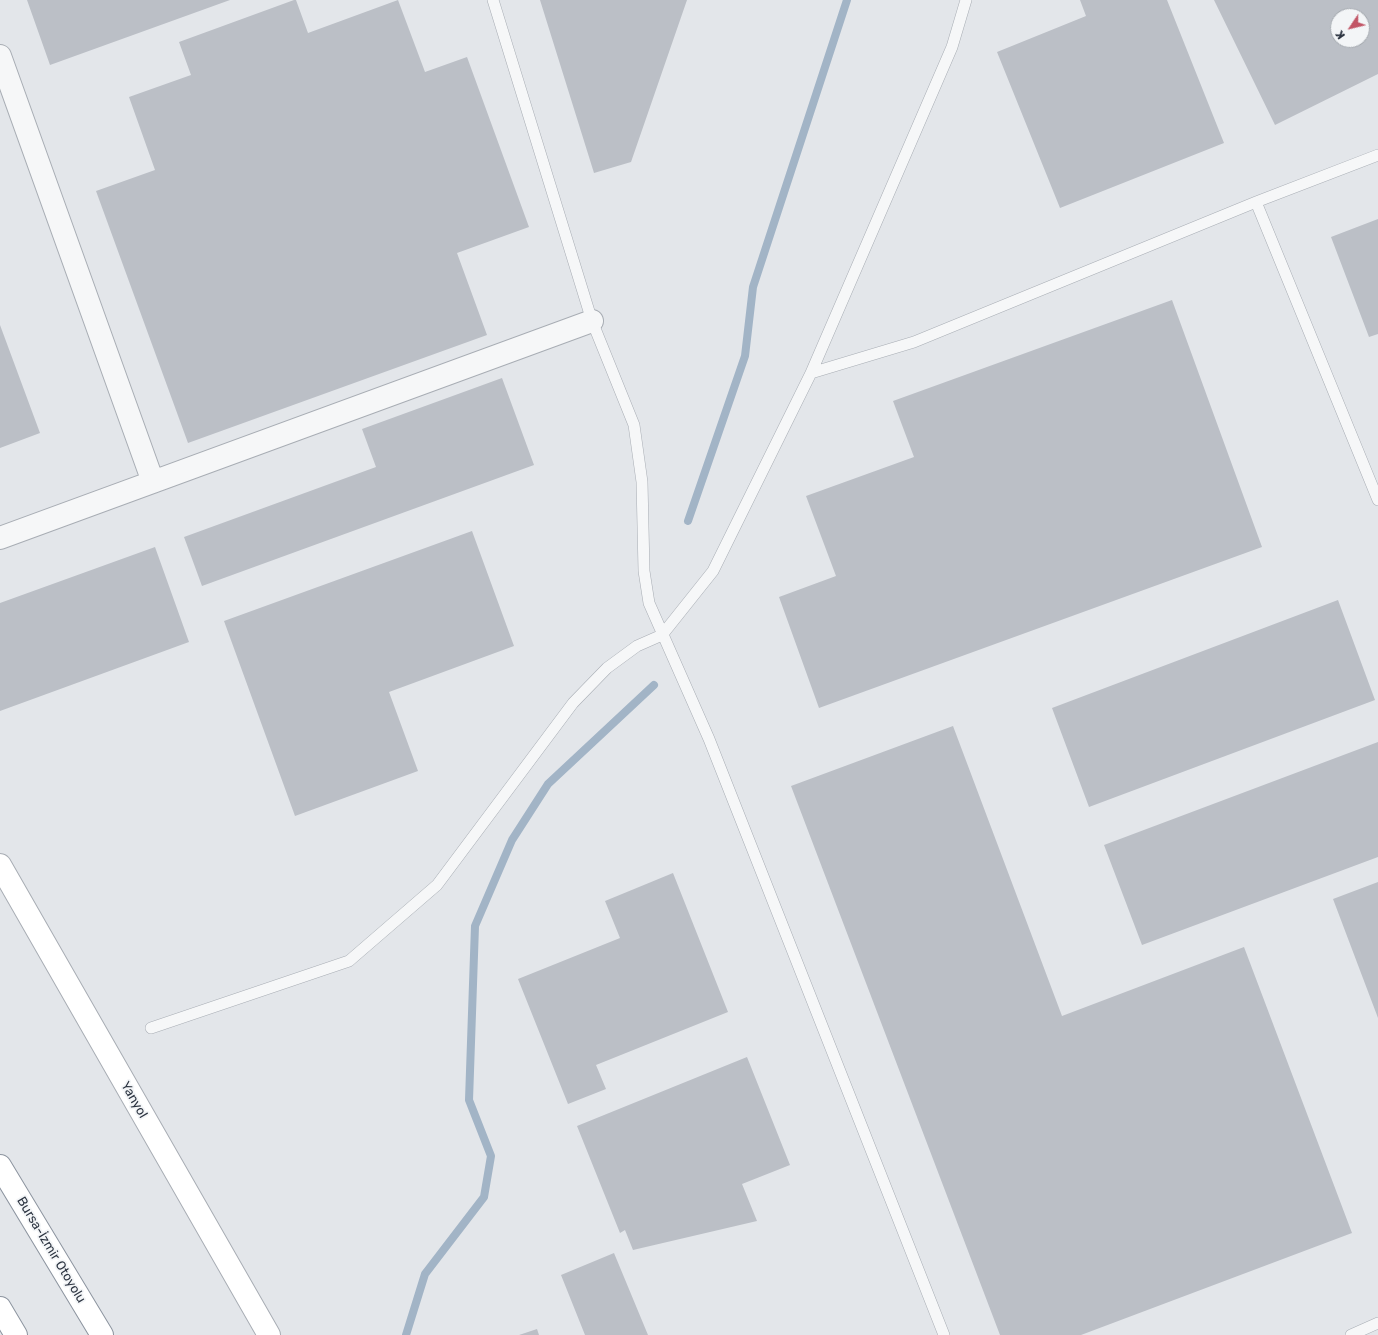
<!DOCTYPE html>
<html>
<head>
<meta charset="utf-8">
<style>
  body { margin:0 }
  #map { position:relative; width:1378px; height:1335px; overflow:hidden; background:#e3e6ea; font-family:Rubik,sans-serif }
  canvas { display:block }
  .north { position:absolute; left:1330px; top:8px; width:40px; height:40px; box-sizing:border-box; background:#f3f5f7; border:1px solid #a3a8ae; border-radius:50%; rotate:235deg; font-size:11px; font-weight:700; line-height:16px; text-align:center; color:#2c3441 }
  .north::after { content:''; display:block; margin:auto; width:14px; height:18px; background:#c25566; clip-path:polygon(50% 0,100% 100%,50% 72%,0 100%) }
</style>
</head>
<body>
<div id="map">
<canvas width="1378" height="1335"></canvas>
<div class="north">K</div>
</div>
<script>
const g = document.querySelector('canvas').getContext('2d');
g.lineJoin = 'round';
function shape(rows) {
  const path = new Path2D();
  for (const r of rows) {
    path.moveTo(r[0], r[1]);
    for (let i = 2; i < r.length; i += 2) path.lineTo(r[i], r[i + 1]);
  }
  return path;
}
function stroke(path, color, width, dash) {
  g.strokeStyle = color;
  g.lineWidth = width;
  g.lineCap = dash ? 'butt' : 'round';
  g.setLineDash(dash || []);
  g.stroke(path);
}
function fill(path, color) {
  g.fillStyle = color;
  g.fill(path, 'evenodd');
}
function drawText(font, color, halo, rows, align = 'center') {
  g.font = font + ' Rubik,sans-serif';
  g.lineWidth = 3.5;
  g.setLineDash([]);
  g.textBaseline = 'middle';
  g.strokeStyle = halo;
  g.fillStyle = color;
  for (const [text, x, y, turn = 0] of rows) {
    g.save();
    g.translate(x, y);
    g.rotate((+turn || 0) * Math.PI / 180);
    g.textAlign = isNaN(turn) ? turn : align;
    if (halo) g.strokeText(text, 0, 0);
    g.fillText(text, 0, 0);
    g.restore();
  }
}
stroke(shape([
  [688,521,745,356,753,287,847,0],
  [406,1335,425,1274,484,1197,491,1156,469,1100,475,926,512,840,548,784,654,685]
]), '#a2b4c6', 8);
fill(shape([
  [27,0,230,0,50,65],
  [294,0,296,0,308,33,398,0,425,72,467,57,529,227,457,253,487,335,188,443,96,191,155,170,129,97,191,75,179,42],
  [540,0,687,0,631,162,594,173],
  [1080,0,1167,0,1224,143,1060,208,997,52,1086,16],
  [1214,0,1378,0,1378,74,1275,125],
  [1338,16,1362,16,1362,40,1338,40],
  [1378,219,1378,334,1369,337,1331,237],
  [1172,300,1262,547,819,708,779,597,836,576,806,496,914,457,893,401],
  [0,325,40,433,0,448],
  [502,378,534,465,202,586,184,537,376,467,362,429],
  [472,531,514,646,389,692,418,771,295,816,224,621],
  [155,547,189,642,0,711,0,603],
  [1338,600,1375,700,1089,807,1052,708],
  [953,726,1062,1016,1244,947,1352,1233,1081,1335,1000,1335,791,786],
  [1378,742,1378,857,1142,945,1104,845],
  [673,873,728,1012,596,1065,606,1089,568,1104,518,979,620,938,605,901],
  [1378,882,1378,1018,1333,899],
  [747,1057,790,1165,742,1184,757,1221,633,1250,625,1230,620,1233,577,1126],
  [614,1253,648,1335,585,1335,561,1275],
  [537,1329,539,1335,519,1335]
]), '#bbbfc6');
const lane = shape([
  [493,0,592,321,634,425,642,482,644,571,649,603,709,739,944,1335],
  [1256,202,1378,500],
  [811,373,952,47,966,0],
  [151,1028,349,961,437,885,573,703,607,668,637,646,662,635,713,571,811,373,914,342,1256,202,1378,155],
  [1351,1335,1378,1323]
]);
const street = shape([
  [0,56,153,482],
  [0,538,592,321]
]);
const secondary = shape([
  [0,865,269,1335]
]);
const highway = shape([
  [0,1166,102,1335],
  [0,1308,16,1335]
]);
stroke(lane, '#a8adb4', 12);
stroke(street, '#a8adb4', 24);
stroke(secondary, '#a8adb4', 24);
stroke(highway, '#8c949f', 24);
stroke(lane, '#f6f7f8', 11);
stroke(street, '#f6f7f8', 22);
stroke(secondary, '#fff', 22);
stroke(highway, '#fff', 22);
drawText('13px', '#2c3441', '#f3f5f7', [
  ["Yanyol",134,1100,60],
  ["Bursa-İzmir Otoyolu",51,1250,59]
]);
</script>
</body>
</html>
